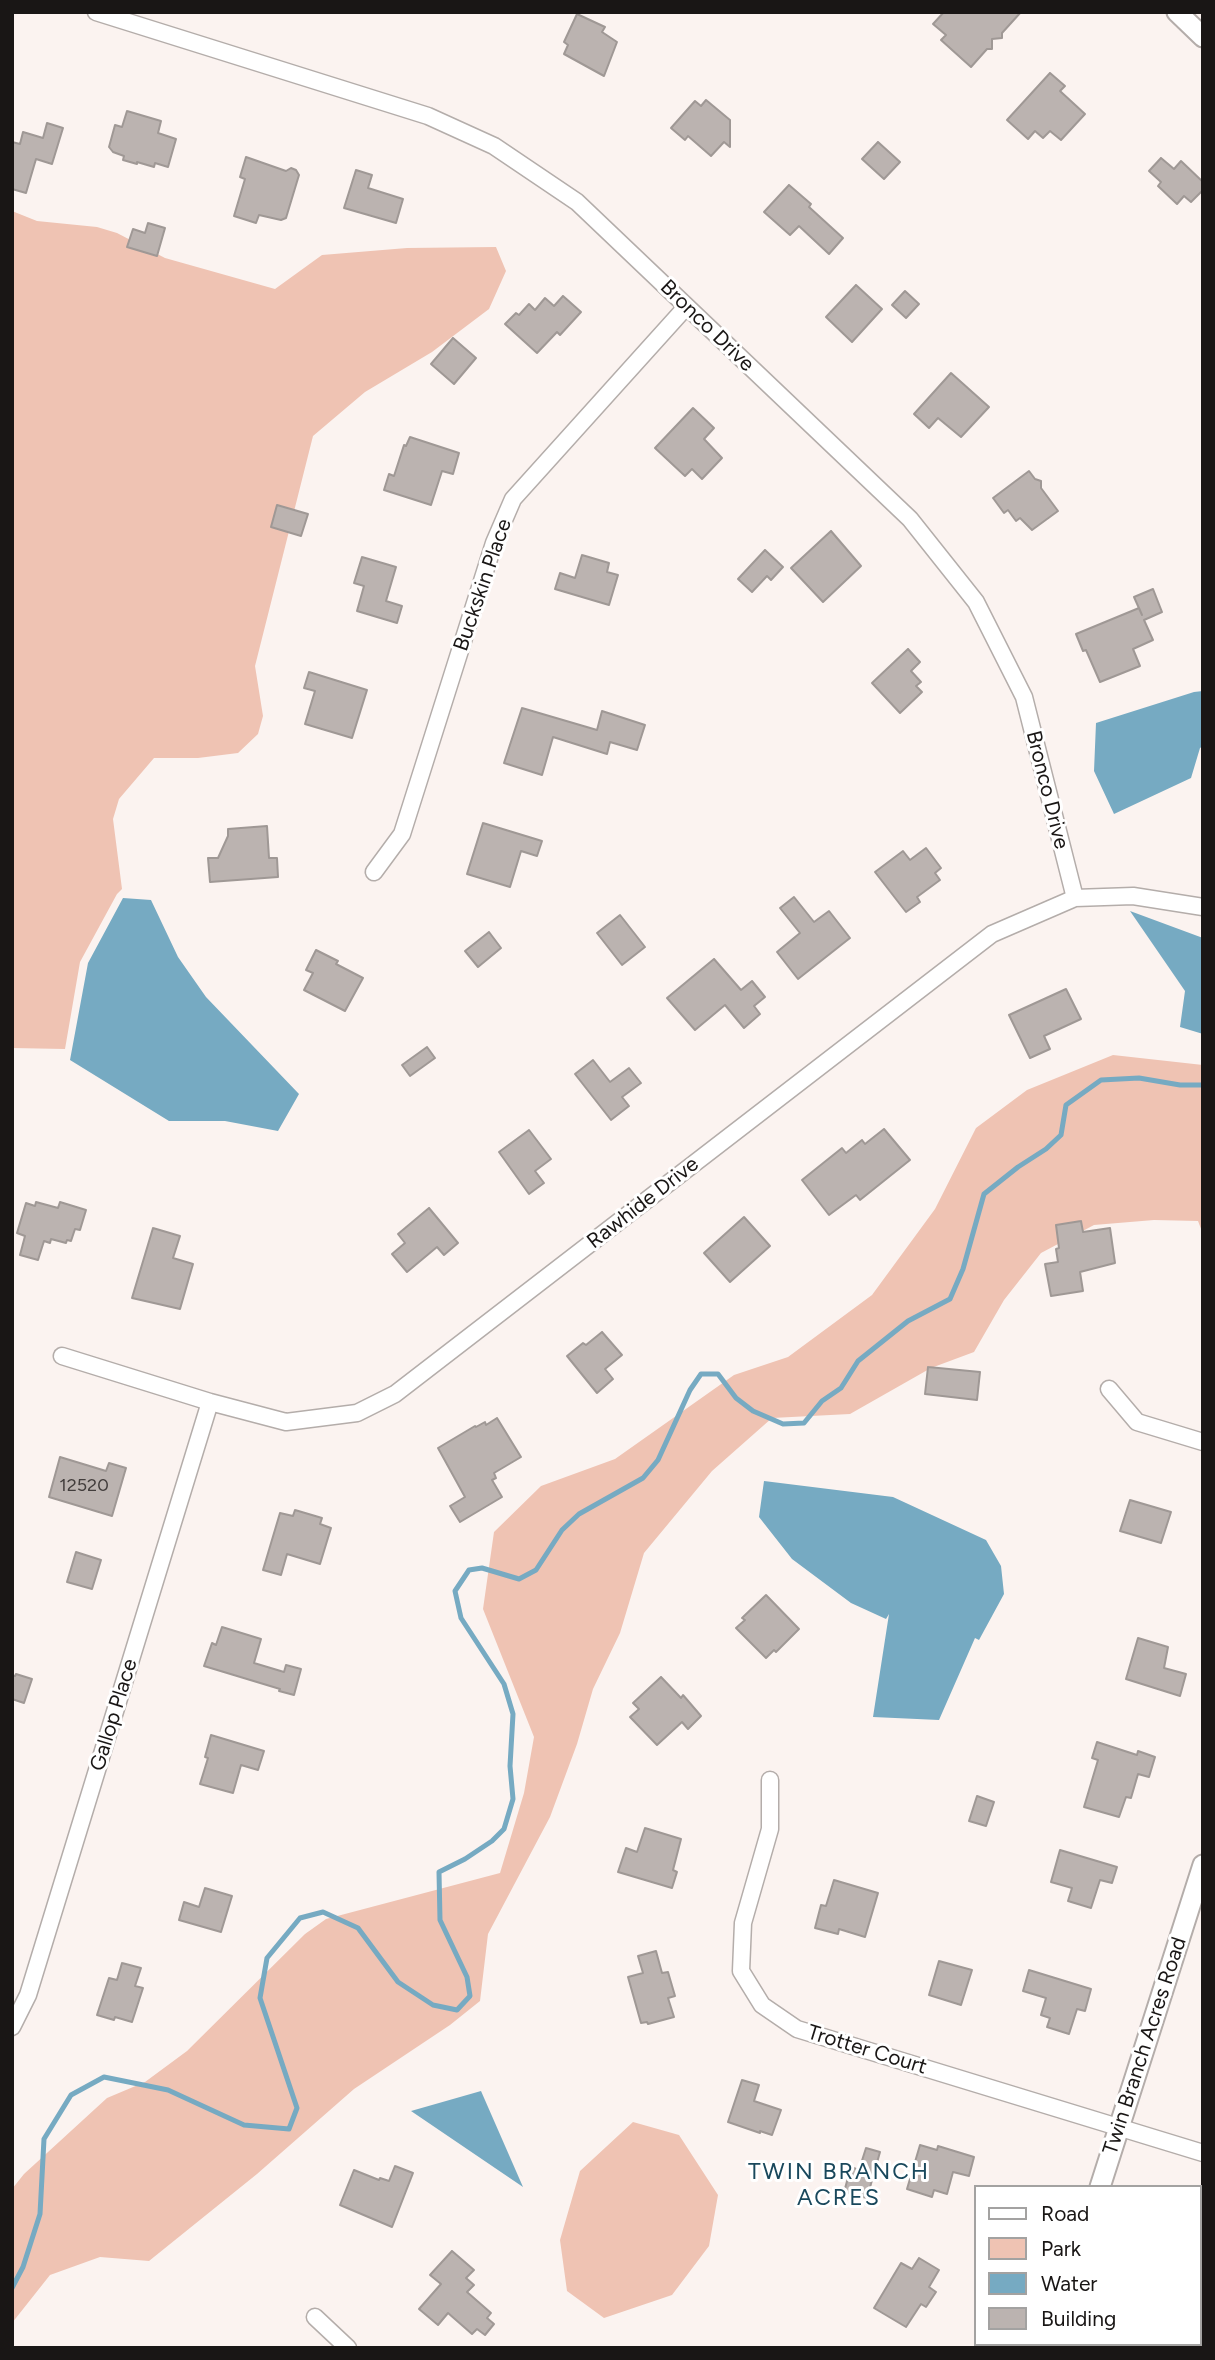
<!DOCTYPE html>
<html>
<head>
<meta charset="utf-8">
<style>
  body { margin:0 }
  #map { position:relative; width:1215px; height:2360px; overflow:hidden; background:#fbf3f0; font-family:Figtree,sans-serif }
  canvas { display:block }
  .frame { position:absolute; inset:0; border:14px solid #191615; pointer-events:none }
  .legend { position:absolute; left:974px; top:2185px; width:228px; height:161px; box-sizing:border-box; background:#fff; border:2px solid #a3a2a1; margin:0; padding:9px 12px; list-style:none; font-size:21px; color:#191615 }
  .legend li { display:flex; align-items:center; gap:14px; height:35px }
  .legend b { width:35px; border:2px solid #a3a2a1 }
</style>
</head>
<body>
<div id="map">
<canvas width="1215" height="2360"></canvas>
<div class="frame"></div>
<ul class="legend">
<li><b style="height:9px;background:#fff"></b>Road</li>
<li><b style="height:19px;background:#efc3b3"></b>Park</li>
<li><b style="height:19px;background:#76aac2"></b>Water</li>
<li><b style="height:19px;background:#bbb3b0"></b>Building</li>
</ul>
</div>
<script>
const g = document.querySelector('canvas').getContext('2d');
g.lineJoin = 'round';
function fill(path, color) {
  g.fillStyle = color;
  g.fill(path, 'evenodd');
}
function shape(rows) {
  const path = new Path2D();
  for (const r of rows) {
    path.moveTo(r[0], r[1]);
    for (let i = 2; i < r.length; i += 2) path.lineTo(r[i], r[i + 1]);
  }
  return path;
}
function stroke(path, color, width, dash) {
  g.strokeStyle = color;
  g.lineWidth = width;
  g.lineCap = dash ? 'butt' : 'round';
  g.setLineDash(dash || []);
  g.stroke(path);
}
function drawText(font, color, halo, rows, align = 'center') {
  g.font = font + ' Figtree,sans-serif';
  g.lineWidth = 6;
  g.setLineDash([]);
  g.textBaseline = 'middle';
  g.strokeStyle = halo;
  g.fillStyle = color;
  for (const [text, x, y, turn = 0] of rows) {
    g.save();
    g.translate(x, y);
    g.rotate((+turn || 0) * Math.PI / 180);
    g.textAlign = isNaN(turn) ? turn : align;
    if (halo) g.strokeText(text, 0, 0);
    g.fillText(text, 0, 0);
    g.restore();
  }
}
fill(shape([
  [12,211,37,221,97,227,117,233,165,258,275,289,322,255,407,248,496,247,506,271,489,309,432,352,365,392,313,436,255,666,263,716,258,734,238,753,198,758,154,758,119,799,113,819,122,889,117,894,80,962,65,1049,12,1048],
  [1113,1055,1203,1065,1203,1234,1198,1221,1154,1220,1094,1225,1041,1253,1004,1300,974,1352,931,1368,850,1414,772,1418,712,1471,644,1553,620,1633,593,1689,577,1744,550,1817,488,1934,480,2001,450,2025,354,2089,257,2174,149,2261,100,2257,50,2275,12,2323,12,2189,24,2174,107,2098,145,2082,187,2051,305,1934,326,1919,500,1873,524,1793,534,1737,483,1609,494,1532,541,1486,615,1459,734,1375,788,1357,872,1295,935,1209,976,1128,1027,1090],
  [633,2122,679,2135,718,2195,709,2246,672,2295,604,2318,567,2291,560,2240,580,2171]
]), '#efc3b3');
fill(shape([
  [1203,691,1203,746,1200,748,1191,778,1114,814,1094,771,1096,723,1194,692],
  [123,898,151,900,178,957,206,997,299,1094,278,1131,225,1121,169,1121,70,1060,88,963],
  [1130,911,1203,938,1203,1034,1180,1027,1185,991],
  [764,1481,893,1497,986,1540,1001,1566,1004,1594,979,1640,975,1638,939,1720,873,1717,889,1614,886,1619,851,1603,792,1559,759,1517],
  [481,2091,523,2187,411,2111]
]), '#76aac2');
stroke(shape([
  [12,2288,23,2267,40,2214,44,2139,71,2095,104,2077,168,2090,244,2125,289,2129,297,2108,260,1998,267,1958,300,1918,323,1912,358,1928,398,1982,433,2005,457,2010,470,1996,467,1977,440,1920,439,1872,465,1859,492,1841,504,1829,513,1799,510,1766,513,1714,504,1684,461,1618,455,1591,469,1570,482,1568,519,1579,536,1570,562,1530,579,1514,643,1478,658,1460,690,1390,701,1374,718,1374,736,1398,753,1411,783,1424,804,1423,822,1401,841,1388,858,1361,908,1321,950,1299,963,1269,984,1194,1018,1167,1046,1149,1061,1135,1066,1105,1101,1080,1139,1078,1180,1085,1203,1085]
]), '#76aac2', 5);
const building = shape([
  [944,12,1021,12,1002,33,1002,38,992,39,992,49,987,49,971,67,941,40,946,35,933,24,944,12],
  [577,14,605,27,602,32,617,42,604,76,564,54,568,45,564,42,577,14],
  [1050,73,1065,86,1060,91,1085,114,1061,140,1050,131,1043,138,1035,131,1028,139,1007,120,1050,73],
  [706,100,730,120,730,147,724,142,711,156,688,136,685,140,671,128,695,101,701,106,706,100],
  [127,111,161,121,158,133,176,139,168,167,155,163,154,167,137,162,137,164,123,160,124,156,113,152,109,147,115,125,122,127,127,111],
  [47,123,63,128,52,164,36,159,26,193,12,189,12,142,20,144,23,132,43,138,47,123],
  [878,142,900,162,884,179,862,159,878,142],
  [246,157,286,171,291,168,296,170,299,175,286,218,281,220,259,215,256,223,234,216,245,179,240,177,246,157],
  [1161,158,1174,169,1181,161,1203,182,1203,190,1191,202,1184,196,1177,204,1158,186,1161,182,1149,171,1161,158],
  [356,170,372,175,368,188,403,199,396,223,344,208,356,170],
  [789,185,811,204,809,207,843,238,829,254,799,226,790,235,764,212,789,185],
  [148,223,165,228,157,256,127,247,133,229,145,233,148,223],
  [856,285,882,309,852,342,826,317,856,285],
  [905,291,919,304,906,318,892,305,905,291],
  [563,296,581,312,560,335,557,332,537,353,505,324,516,313,519,315,529,304,535,310,545,298,554,306,563,296],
  [453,338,476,358,454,384,431,364,453,338],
  [951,373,989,407,961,437,938,418,929,428,914,414,951,373],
  [693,408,714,428,704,439,722,458,702,479,692,469,685,476,655,448,693,408],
  [410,437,459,453,453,474,442,471,431,505,384,490,389,474,394,476,404,445,406,446,410,437],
  [1029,471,1035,479,1041,481,1041,488,1058,511,1032,530,1020,518,1016,521,1008,510,1004,513,993,498,1029,471],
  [277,505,308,514,301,536,271,527,277,505],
  [831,531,861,566,823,602,791,568,831,531],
  [765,550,783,567,771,580,767,576,752,592,738,579,765,550],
  [582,555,609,563,607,572,618,575,609,605,555,589,560,573,575,578,582,555],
  [362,557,396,567,386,601,402,606,397,623,357,611,364,586,354,583,362,557],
  [1153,589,1162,612,1144,620,1153,640,1133,649,1140,666,1100,682,1086,650,1083,651,1076,634,1139,608,1142,615,1134,597,1153,589],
  [908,649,920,662,911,671,921,682,916,686,922,692,900,713,872,683,908,649],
  [309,672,367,690,352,738,305,724,315,691,304,688,309,672],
  [522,708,597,730,602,711,645,725,637,750,610,742,607,754,553,737,542,775,504,763,522,708],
  [483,823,542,841,537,856,521,851,510,887,467,874,483,823],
  [267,826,269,858,277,858,278,877,210,882,208,858,218,858,228,836,228,829,267,826],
  [926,848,941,868,935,873,940,880,917,897,920,902,906,912,875,872,903,851,910,860,926,848],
  [794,897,814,922,829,911,850,938,798,979,777,952,800,933,780,908,794,897],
  [620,915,645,947,622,965,597,933,620,915],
  [489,932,501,948,478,967,465,951,489,932],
  [316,950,338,961,336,964,363,978,345,1011,304,990,313,973,306,970,316,950],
  [714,959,741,990,752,981,765,997,754,1006,760,1014,744,1028,725,1005,695,1030,667,998,714,959],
  [1066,989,1081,1019,1044,1036,1050,1049,1030,1058,1009,1015,1066,989],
  [427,1047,435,1058,410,1076,402,1065,427,1047],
  [593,1060,610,1082,629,1068,641,1083,622,1097,629,1106,611,1120,575,1074,593,1060],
  [884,1129,910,1160,860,1200,856,1195,829,1215,802,1180,842,1148,846,1153,862,1140,865,1144,884,1129],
  [529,1130,551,1159,535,1171,544,1183,529,1194,499,1152,529,1130],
  [36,1202,58,1208,60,1202,86,1210,80,1230,75,1229,71,1241,67,1240,66,1243,51,1239,50,1243,44,1241,38,1260,20,1255,25,1236,17,1233,26,1203,35,1206,36,1202],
  [429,1208,458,1243,444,1255,437,1247,407,1272,392,1254,405,1243,398,1234,429,1208],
  [744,1217,770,1246,730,1282,704,1253,744,1217],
  [1081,1221,1083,1232,1110,1228,1115,1263,1080,1272,1083,1291,1051,1296,1045,1264,1058,1262,1056,1249,1059,1248,1056,1225,1081,1221],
  [153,1228,180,1236,173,1258,193,1264,180,1309,132,1298,153,1228],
  [602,1332,622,1355,605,1369,613,1379,597,1393,567,1356,583,1343,586,1345,602,1332],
  [928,1367,980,1372,977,1400,925,1394,928,1367],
  [497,1418,521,1457,494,1473,496,1478,492,1480,502,1497,460,1522,450,1506,465,1497,438,1448,475,1426,476,1427,485,1422,486,1425,497,1418],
  [60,1457,106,1471,109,1463,126,1468,112,1516,49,1497,60,1457],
  [1130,1500,1171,1512,1161,1543,1120,1531,1130,1500],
  [295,1510,322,1518,320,1524,331,1528,320,1564,287,1554,281,1575,263,1570,280,1513,293,1516,295,1510],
  [76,1552,101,1560,92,1589,67,1582,76,1552],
  [766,1595,799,1629,776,1652,774,1650,766,1658,736,1628,745,1620,742,1618,766,1595],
  [222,1627,261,1639,254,1663,284,1672,286,1665,301,1669,294,1695,279,1691,280,1689,204,1666,212,1643,216,1645,222,1627],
  [1138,1638,1168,1647,1164,1668,1186,1674,1180,1696,1126,1679,1138,1638],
  [16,1674,32,1679,24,1703,12,1699,12,1676,15,1676,16,1674],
  [661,1677,681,1698,683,1695,701,1716,688,1729,682,1722,657,1745,630,1717,639,1709,633,1703,661,1677],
  [211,1735,264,1751,258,1770,241,1765,233,1793,200,1784,208,1758,205,1757,211,1735],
  [1097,1742,1137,1755,1138,1751,1155,1757,1149,1777,1138,1774,1131,1798,1126,1797,1119,1817,1084,1807,1098,1760,1092,1758,1097,1742],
  [977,1796,994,1802,986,1826,969,1821,977,1796],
  [645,1828,681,1839,673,1870,677,1872,672,1888,618,1872,626,1848,637,1852,645,1828],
  [1060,1850,1117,1867,1112,1883,1100,1880,1091,1908,1068,1901,1072,1888,1051,1882,1060,1850],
  [834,1880,878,1893,865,1937,839,1929,838,1934,815,1928,821,1905,826,1906,834,1880],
  [205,1888,232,1896,221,1932,179,1920,184,1902,199,1907,205,1888],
  [656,1951,662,1973,668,1972,675,1996,668,1998,674,2017,648,2024,647,2022,641,2023,628,1977,643,1973,638,1956,656,1951],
  [939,1961,972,1970,961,2005,929,1995,939,1961],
  [122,1963,141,1968,135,1986,143,1988,132,2022,115,2017,114,2020,97,2015,109,1978,117,1980,122,1963],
  [1029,1970,1091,1989,1085,2011,1077,2009,1069,2034,1047,2027,1050,2018,1041,2015,1046,1998,1023,1991,1029,1970],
  [742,2080,759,2085,754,2101,781,2110,772,2135,760,2131,760,2133,728,2122,742,2080],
  [920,2145,937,2150,938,2146,974,2157,969,2176,953,2172,947,2194,934,2190,932,2197,907,2189,920,2145],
  [866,2148,880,2152,867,2198,844,2192,851,2167,859,2170,866,2148],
  [395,2166,413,2173,392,2227,340,2205,354,2170,379,2180,380,2178,389,2181,395,2166],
  [452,2251,474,2270,466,2278,474,2285,467,2292,491,2313,487,2318,494,2324,485,2335,477,2329,472,2334,448,2313,438,2325,419,2309,441,2284,430,2275,452,2251],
  [919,2258,939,2270,929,2287,936,2292,926,2307,921,2304,906,2327,874,2308,901,2263,912,2269,919,2258]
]);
fill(building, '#bbb3b0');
stroke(building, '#9f9895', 2);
const minor = shape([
  [96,12,428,116,494,146,577,202,910,519,976,602,1024,697,1075,898],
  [374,872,402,834,494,543,513,499,686,307],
  [62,1356,210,1402,286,1422,357,1413,395,1394,992,934,1075,898,1133,896,1203,907],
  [1109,1389,1137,1422,1203,1442],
  [770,1780,770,1829,743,1923,741,1971,762,2005,797,2029,1203,2153],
  [12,2027,28,1995,210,1402],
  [315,2317,348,2348]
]);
const tertiary = shape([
  [1177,12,1203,37],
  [1100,2187,1203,1865],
  [1031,2348,1033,2344]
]);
stroke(minor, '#b4adaa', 19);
stroke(tertiary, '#b4adaa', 23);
stroke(minor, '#fff', 16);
stroke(tertiary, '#fff', 19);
drawText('18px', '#423d3c', null, [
  ["12520",84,1486]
]);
drawText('21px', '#191615', '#fff', [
  ["Bronco Drive",707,326,44],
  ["Buckskin Place",483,585,-71],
  ["Bronco Drive",1047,790,76],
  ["Rawhide Drive",643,1203,-38],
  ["Gallop Place",114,1715,-73],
  ["Twin Branch Acres Road",1145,2046,-72],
  ["Trotter Court",867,2050,17]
]);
g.letterSpacing = '2px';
drawText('23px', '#19485c', '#fff', [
  ["TWIN BRANCH",839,2172],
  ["ACRES",839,2198]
]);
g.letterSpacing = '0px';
</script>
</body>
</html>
